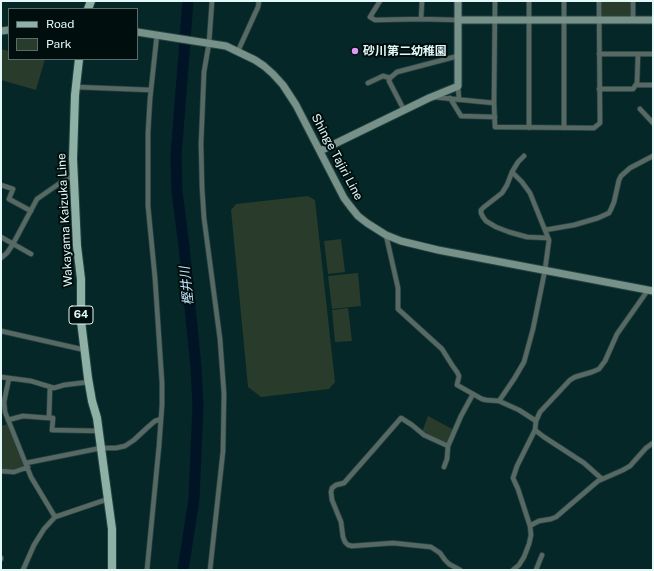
<!DOCTYPE html>
<html>
<head>
<meta charset="utf-8">
<style>
  body { margin:0 }
  #map { position:relative; width:654px; height:571px; overflow:hidden; background:#052727; font-family:"Public Sans",sans-serif }
  canvas { display:block }
  .frame { position:absolute; inset:0; border:2px solid #e2f9f8; pointer-events:none }
  .legend { position:absolute; left:8px; top:8px; width:130px; height:52px; box-sizing:border-box; background:#010e0e; border:1px solid #5b6c6c; margin:0; padding:5px 7px; list-style:none; font-size:12px; color:#e2f9f8 }
  .legend li { display:flex; align-items:center; gap:8px; height:20px }
  .legend b { width:20px; border:1px solid #5b6c6c }
</style>
</head>
<body>
<div id="map">
<canvas width="654" height="571"></canvas>
<div class="frame"></div>
<ul class="legend">
<li><b style="height:5px;background:#8fb1a5"></b>Road</li>
<li><b style="height:11px;background:#293b2b"></b>Park</li>
</ul>
</div>
<script>
const g = document.querySelector('canvas').getContext('2d');
g.lineJoin = 'round';
function fill(path, color) {
  g.fillStyle = color;
  g.fill(path, 'evenodd');
}
function shape(rows) {
  const path = new Path2D();
  for (const r of rows) {
    path.moveTo(r[0], r[1]);
    for (let i = 2; i < r.length; i += 2) path.lineTo(r[i], r[i + 1]);
  }
  return path;
}
function stroke(path, color, width, dash) {
  g.strokeStyle = color;
  g.lineWidth = width;
  g.lineCap = dash ? 'butt' : 'round';
  g.setLineDash(dash || []);
  g.stroke(path);
}
function drawText(font, color, halo, rows, align = 'center') {
  g.font = font + ' "Public Sans","Noto Sans JP",sans-serif';
  g.lineWidth = 4;
  g.setLineDash([]);
  g.textBaseline = 'middle';
  g.strokeStyle = halo;
  g.fillStyle = color;
  for (const [text, x, y, turn = 0] of rows) {
    g.save();
    g.translate(x, y);
    g.rotate((+turn || 0) * Math.PI / 180);
    g.textAlign = isNaN(turn) ? turn : align;
    if (halo) g.strokeText(text, 0, 0);
    g.fillText(text, 0, 0);
    g.restore();
  }
}
fill(shape([
  [601,1,631,1,631,18,601,18],
  [1,49,9,51,9,59,45,59,36,90,1,80],
  [308,196,315,200,335,382,329,389,261,397,248,387,231,210,236,204],
  [341,239,345,272,328,274,324,241],
  [358,273,361,306,332,309,328,276],
  [348,308,352,341,335,342,332,310],
  [428,416,454,430,446,444,422,432],
  [8,424,25,466,12,471,1,468,1,426]
]), '#293b2b');
stroke(shape([
  [183,570,194,499,198,404,196,368,184,246,177,192,176,156,188,1]
]), '#001426', 11);
const street = shape([
  [380,1,370,17,375,20,421,19],
  [422,1,421,19,458,20],
  [495,1,494,103,495,127,594,128,600,123,599,1],
  [633,1,633,20],
  [238,51,258,7,259,1],
  [599,54,653,54],
  [368,83,383,76,390,78],
  [636,85,653,85],
  [458,86,459,99],
  [76,87,151,90],
  [599,89,633,89,637,83,638,54],
  [433,97,494,103],
  [450,98,461,116,495,117],
  [640,109,653,123],
  [404,110,389,81,390,78,397,72,458,56],
  [529,128,529,1],
  [564,128,564,1],
  [524,156,518,162,512,172,507,185,502,193,484,207,481,210,481,213,483,217,486,221,496,227,509,232,527,237,548,238],
  [1,185,13,189,9,199,31,211],
  [545,230,574,225,598,218,609,213,611,209,614,202,619,180,621,176,630,168,653,156],
  [386,235,398,288,398,309,442,349,452,365,457,372,459,376,457,385,482,399,486,400,499,401,519,410,536,421],
  [1,237,31,254],
  [1,258,7,253,13,244,37,199,60,183,73,176],
  [1,331,85,350],
  [1,377,31,381,54,388,64,385,89,382],
  [9,378,4,402,5,412,31,477,55,517],
  [499,401,514,379,524,362,533,329,545,270,549,240,530,193,522,182,512,172],
  [49,418,50,387],
  [8,420,23,416,49,418,53,418,52,430,99,431],
  [535,430,544,437,584,463,602,479],
  [448,446,424,435,412,425,401,418,374,449,344,483,336,485,332,488,331,492,332,500,341,522,343,537,345,542,348,545,352,546,393,543,431,547,440,553,445,560,449,564,460,570],
  [26,463,101,448,116,448,125,446,134,440,148,427,155,421,161,419],
  [444,467,447,459,448,446,461,416,473,394],
  [1,471,14,472,28,467],
  [530,526,535,523,539,521,551,519,556,517,598,481,623,470,630,466,646,448,653,443],
  [1,558,1,559],
  [23,570,34,545,44,529,55,517,108,499],
  [147,570,159,446,162,405,162,383,155,278,148,206,148,133,150,99,157,34],
  [210,570,223,451,224,394,220,339,204,218,202,187,201,144,204,72,209,43,212,1],
  [513,570,519,565,524,557,529,544,531,535,530,526,518,489,513,478,517,466,535,430,536,421,540,412,570,380,575,377,592,372,599,369,605,361,617,334,648,290],
  [536,570,542,555]
]);
const secondary = shape([
  [458,20,653,20],
  [1,31,9,30],
  [137,32,226,46,255,60,264,66,273,74,283,85,296,105,344,198,350,206,358,216,367,223,386,235,401,241,438,250,653,291],
  [320,151,429,98,456,87,458,86,458,1]
]);
const primary = shape([
  [88,9,91,1],
  [79,59,75,95,73,159,77,246,81,279,81,321,88,378,92,401,97,418,101,448,109,507,112,529,112,570]
]);
stroke(street, '#244444', 6);
stroke(secondary, '#244444', 9);
stroke(primary, '#244444', 10);
stroke(street, '#586862', 4.5);
stroke(secondary, '#779188', 7);
stroke(primary, '#8fb1a5', 8);
for (const [x, y, r, color] of [
  [355,51,4,"#dd99f3"]
]) {
  const dot = new Path2D();
  dot.arc(x, y, r, 0, 2 * Math.PI);
  g.fillStyle = color;
  g.fill(dot);
  stroke(dot, '#010e0e', 1.5);
}
for (const [x, y, w] of [
  [81,315,24]
]) {
  const box = new Path2D();
  box.roundRect(x - w / 2, y - 9, w, 18, 3);
  g.fillStyle = '#010e0e';
  g.fill(box);
  stroke(box, '#e2f9f8', 1);
}
drawText('bold 11px', '#e2f9f8', null, [
  ["64",81,315]
]);
drawText('bold 12px', '#e2f9f8', '#010e0e', [
  ["砂川第二幼稚園",363,51]
], 'left');
drawText('12px', '#e2f9f8', '#010e0e', [
  ["Shinge Tajiri Line",337,157,62],
  ["Wakayama Kaizuka Line",65,220,-93]
]);
drawText('italic 13px', '#c7e4fd', '#010e0e', [
  ["樫井川",187,286,-96]
]);
</script>
</body>
</html>
